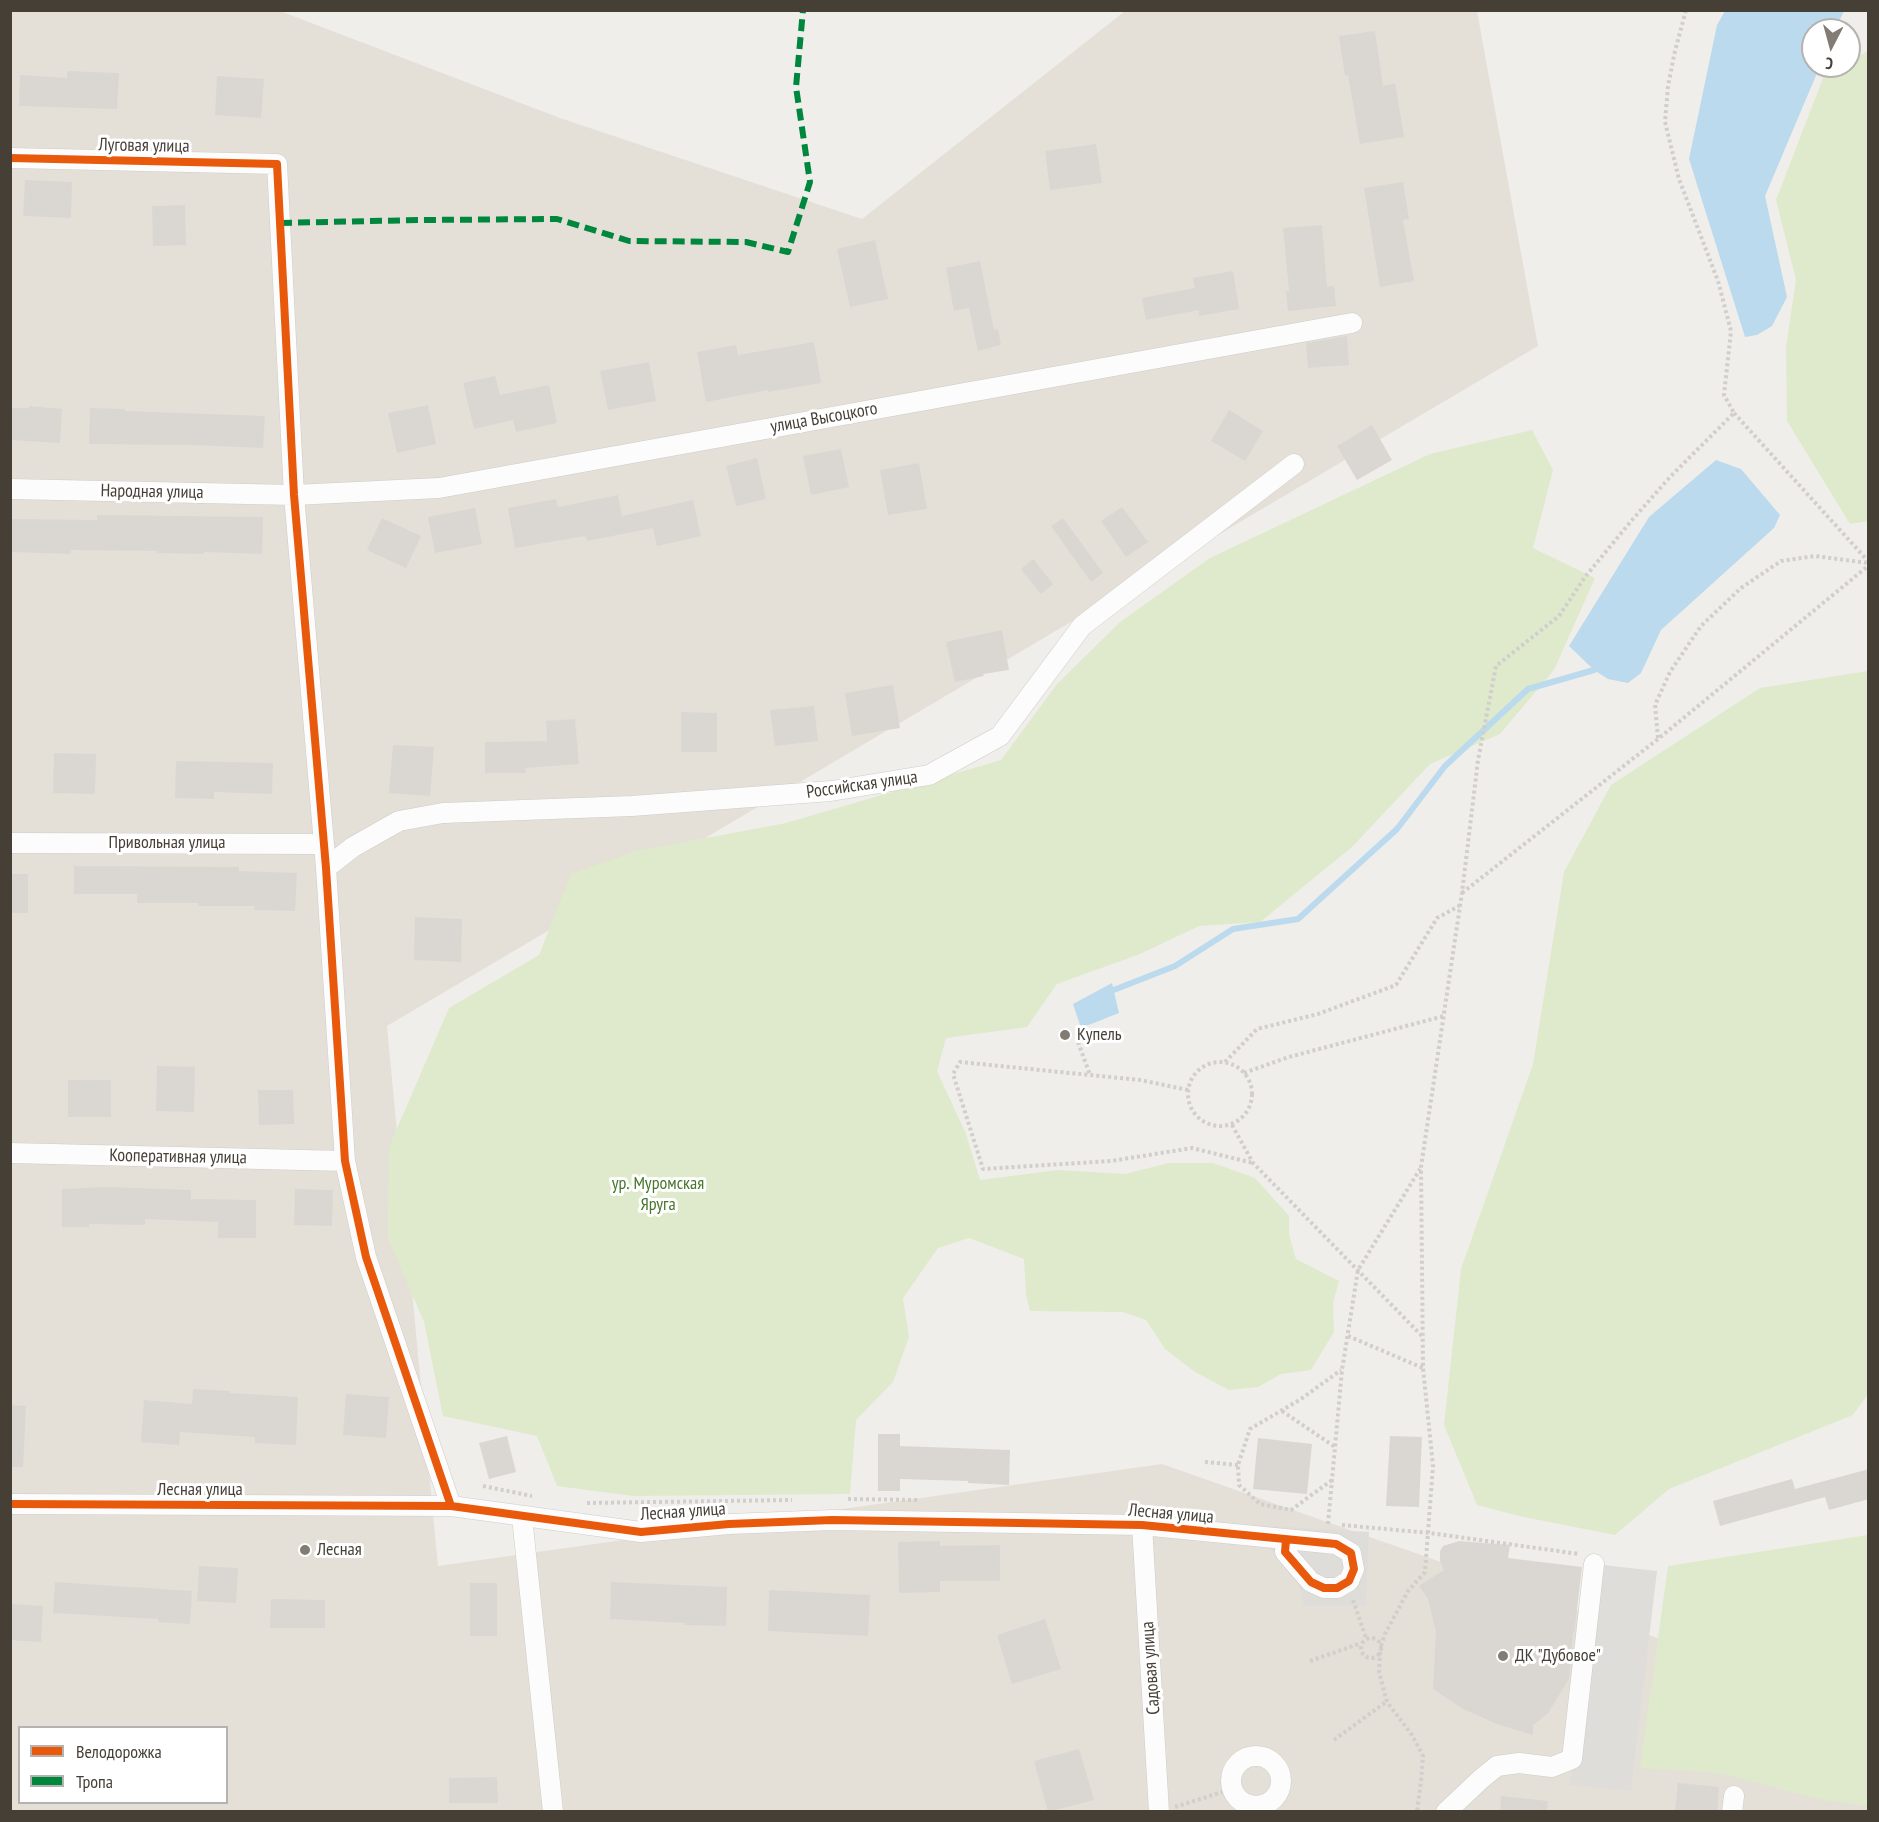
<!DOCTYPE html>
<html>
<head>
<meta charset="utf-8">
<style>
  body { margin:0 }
  #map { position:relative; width:1879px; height:1822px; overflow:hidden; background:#f0eeea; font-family:"PT Sans Narrow",sans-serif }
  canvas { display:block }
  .frame { position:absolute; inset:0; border:12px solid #463f36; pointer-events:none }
  .legend { position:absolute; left:18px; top:1726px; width:210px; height:78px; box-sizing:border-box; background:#fff; border:2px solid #b5b2af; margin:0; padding:8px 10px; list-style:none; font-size:18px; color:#463f36 }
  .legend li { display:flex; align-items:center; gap:12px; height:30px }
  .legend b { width:30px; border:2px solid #b5b2af }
  .north { position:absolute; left:1801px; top:18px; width:60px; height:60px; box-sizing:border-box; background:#fff; border:2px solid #b5b2af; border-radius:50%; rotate:186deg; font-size:16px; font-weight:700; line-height:24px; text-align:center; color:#463f36 }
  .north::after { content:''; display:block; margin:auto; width:21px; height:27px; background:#827c75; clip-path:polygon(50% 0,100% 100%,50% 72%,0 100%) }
</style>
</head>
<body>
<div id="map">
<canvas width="1879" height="1822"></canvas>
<div class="frame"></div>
<ul class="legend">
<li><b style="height:8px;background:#e8590c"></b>Велодорожка</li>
<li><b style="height:8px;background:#00873e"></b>Тропа</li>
</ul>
<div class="north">С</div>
</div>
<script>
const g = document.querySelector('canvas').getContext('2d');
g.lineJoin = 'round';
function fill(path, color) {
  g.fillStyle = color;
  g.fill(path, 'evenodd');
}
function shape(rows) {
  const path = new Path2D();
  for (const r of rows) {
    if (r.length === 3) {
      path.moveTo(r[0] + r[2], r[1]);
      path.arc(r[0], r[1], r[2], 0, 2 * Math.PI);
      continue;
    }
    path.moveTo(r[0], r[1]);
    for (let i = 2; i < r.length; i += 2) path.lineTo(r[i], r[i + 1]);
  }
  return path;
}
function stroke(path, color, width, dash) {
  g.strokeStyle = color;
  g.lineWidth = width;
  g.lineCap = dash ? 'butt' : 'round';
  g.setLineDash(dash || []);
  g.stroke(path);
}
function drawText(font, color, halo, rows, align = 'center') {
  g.font = font + ' "PT Sans Narrow",sans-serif';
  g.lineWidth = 6;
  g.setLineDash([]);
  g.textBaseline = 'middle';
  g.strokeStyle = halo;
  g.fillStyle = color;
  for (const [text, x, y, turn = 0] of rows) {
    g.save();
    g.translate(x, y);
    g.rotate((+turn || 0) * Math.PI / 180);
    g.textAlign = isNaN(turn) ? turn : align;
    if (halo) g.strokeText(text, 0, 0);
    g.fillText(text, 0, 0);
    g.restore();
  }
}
fill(shape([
  [11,11,280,11,560,118,862,219,1125,11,1477,11,1538,346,387,1026,438,1566,1162,1464,1868,1712,1868,1811,11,1812],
  [20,1728,226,1728,226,1802,20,1802]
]), '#e4e0d7');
fill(shape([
  [1868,51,1868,521,1850,524,1787,421,1786,347,1796,280,1776,200,1825,73,1839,66,1849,66,1849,61],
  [1532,430,1553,470,1533,548,1595,578,1554,670,1500,734,1430,764,1352,847,1260,922,1199,926,1140,954,1057,984,1027,1027,946,1038,937,1071,966,1134,980,1180,1058,1170,1125,1174,1169,1163,1213,1163,1255,1178,1289,1216,1289,1234,1296,1259,1339,1281,1333,1303,1334,1332,1311,1370,1281,1374,1258,1387,1229,1390,1195,1372,1165,1349,1146,1320,1123,1312,1030,1311,1026,1295,1024,1259,969,1238,938,1248,903,1298,909,1337,893,1382,856,1420,850,1494,633,1496,557,1486,537,1436,443,1416,424,1322,388,1239,389,1147,449,1008,539,955,571,874,636,851,786,823,1001,760,1057,684,1120,622,1210,558,1430,454],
  [1868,671,1868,1394,1853,1415,1669,1489,1615,1535,1519,1516,1477,1505,1444,1425,1461,1269,1533,1064,1564,872,1611,785,1760,688],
  [1868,1535,1868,1806,1823,1800,1719,1773,1640,1768,1668,1566]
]), '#deeacb');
fill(shape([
  [1255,1525,1369,1532,1366,1606,1304,1606,1296,1573,1278,1554,1254,1542],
  [1594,1564,1657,1571,1631,1791,1570,1785]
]), '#dfddda');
fill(shape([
  [1725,11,1844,11,1835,30,1813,30,1813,66,1820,66,1765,196,1787,297,1772,326,1757,335,1745,337,1689,159,1717,25],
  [1716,460,1741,469,1780,515,1774,528,1661,630,1641,673,1628,683,1608,679,1594,670,1569,646,1649,517],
  [1112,983,1119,1013,1081,1028,1073,1004]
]), '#bbdaed');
stroke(shape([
  [1106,993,1175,966,1233,929,1298,919,1397,829,1445,766,1528,689,1594,670]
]), '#bbdaed', 6);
fill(shape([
  [1375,31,1383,86,1395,83,1404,137,1360,144,1348,75,1345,76,1339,36],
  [67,71,119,73,117,109,19,106,20,75,67,78],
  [217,76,264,79,261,118,215,115],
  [1096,144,1102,183,1050,190,1045,151],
  [25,180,72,182,71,218,23,216],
  [1403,182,1409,219,1403,220,1414,281,1380,287,1364,188],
  [185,205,186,245,153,246,152,206],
  [1322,225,1327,287,1334,286,1336,306,1288,311,1286,291,1289,291,1283,228],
  [875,240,888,299,850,307,837,249],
  [980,261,994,330,998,329,1001,345,978,351,969,308,954,311,946,268],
  [1233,271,1239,309,1199,316,1199,310,1146,320,1142,298,1195,288,1193,278],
  [1347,336,1349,365,1308,368,1306,343],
  [814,342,821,383,768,392,768,390,706,402,697,352,736,345,738,355],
  [649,362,656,401,608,410,600,371],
  [495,376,500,395,549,385,557,423,516,432,513,420,474,429,463,383],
  [428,405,436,444,397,453,388,413],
  [29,406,62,409,60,443,10,440,10,408,29,408],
  [90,408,125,409,125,411,265,416,263,448,191,445,89,444],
  [1229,410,1263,431,1245,461,1211,441],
  [1372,425,1392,460,1357,480,1337,446],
  [841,449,849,487,811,495,803,456],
  [757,458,766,499,736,506,726,466],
  [919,463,927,509,888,515,880,470],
  [618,495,622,516,693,500,701,536,657,546,653,528,587,541,586,536,515,548,508,508,556,499,558,507],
  [1122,507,1148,542,1126,557,1101,521],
  [475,508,482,544,435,553,428,517],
  [97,515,263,517,262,554,204,552,204,554,157,553,157,551,71,550,71,554,10,552,10,519,97,520],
  [382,518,421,536,406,568,367,550],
  [1063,518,1103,573,1091,582,1051,526],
  [1033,559,1053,584,1041,594,1021,569],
  [1002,630,1009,670,983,674,984,676,955,682,946,642],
  [893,685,900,728,852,736,845,693],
  [814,706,818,741,775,746,770,710],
  [681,712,717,713,717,752,681,752],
  [575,719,579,764,525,768,526,773,485,773,485,742,547,741,546,721],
  [393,745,434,747,430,796,389,793],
  [54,753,96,754,95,794,53,793],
  [176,761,273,763,272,794,214,792,214,799,175,798],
  [74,866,239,867,239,871,297,873,295,911,254,910,255,906,198,906,198,903,137,903,137,894,74,894],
  [10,874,28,874,28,913,10,913],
  [415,917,462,919,461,962,414,960],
  [157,1066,195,1067,194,1112,156,1111],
  [68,1080,111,1080,111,1117,68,1117],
  [258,1090,293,1090,294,1124,259,1125],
  [106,1187,191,1190,191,1199,256,1200,256,1238,218,1238,218,1222,145,1219,145,1225,89,1224,89,1227,62,1227,62,1189],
  [295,1189,333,1190,332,1226,294,1225],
  [193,1389,230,1391,230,1393,298,1397,296,1445,255,1443,255,1437,180,1432,179,1445,141,1442,144,1400,192,1404],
  [346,1394,389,1397,386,1438,343,1435],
  [10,1405,26,1406,23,1467,10,1467],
  [878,1434,900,1434,900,1446,1010,1450,1009,1485,968,1483,968,1481,900,1479,900,1491,878,1491],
  [507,1436,516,1472,489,1479,479,1443],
  [1390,1436,1422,1437,1419,1507,1386,1506],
  [1258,1438,1312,1444,1307,1494,1253,1489],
  [1869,1469,1869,1499,1829,1510,1825,1497,1720,1526,1713,1501,1792,1479,1795,1489],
  [940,1541,940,1546,1000,1545,1000,1581,940,1581,940,1592,899,1593,898,1542],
  [1459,1541,1510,1545,1508,1558,1582,1567,1574,1633,1573,1632,1569,1679,1548,1713,1533,1725,1533,1735,1497,1724,1463,1709,1433,1689,1436,1632,1428,1599,1419,1586,1444,1570,1440,1561,1440,1551,1443,1546],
  [199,1566,238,1568,236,1603,197,1601],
  [55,1582,192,1591,190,1624,158,1622,158,1619,53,1613],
  [611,1582,727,1587,726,1626,684,1625,685,1623,610,1619],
  [470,1583,497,1583,497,1636,470,1636],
  [769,1590,870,1595,868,1636,768,1631],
  [271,1599,325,1600,325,1628,270,1628],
  [10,1604,43,1606,41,1642,10,1640],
  [1045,1619,1061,1669,1012,1684,997,1635],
  [1079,1749,1094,1800,1048,1812,1034,1761],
  [497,1777,498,1803,449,1803,449,1778],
  [1678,1783,1719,1787,1717,1812,1675,1812],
  [1501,1796,1548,1801,1547,1812,1500,1812]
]), '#dad7d2');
const minor = shape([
  [10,158,277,164,294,495,326,868,345,1161,366,1257,451,1506],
  [10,489,294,495,439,488,1352,323],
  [10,843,323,844],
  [326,868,353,847,399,821,443,813,632,806,831,791,929,775,1000,736,1082,626,1294,464],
  [10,1153,345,1161],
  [10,1504,451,1506,641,1532,729,1524,832,1520,1142,1525,1336,1544,1351,1553,1354,1569,1349,1581,1337,1588,1324,1588,1311,1582,1285,1552,1286,1540],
  [522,1517,553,1812],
  [1142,1525,1159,1812],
  [1256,1781,25],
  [1446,1812,1481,1779,1497,1766,1519,1763,1552,1767,1572,1759,1594,1564],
  [1732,1812,1734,1796]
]);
stroke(minor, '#ceccc7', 21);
stroke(shape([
  [1734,413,1868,561],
  [1658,738,1655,705,1670,672,1701,626,1741,588,1781,561,1815,556,1868,563],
  [1462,893,1658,739,1868,566],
  [1078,1042,1090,1075],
  [1220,1094,32],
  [1225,1062,1257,1029,1318,1014,1396,985,1437,918,1459,906],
  [1244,1073,1289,1057,1444,1016],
  [1188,1090,1140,1080,960,1062,953,1074,983,1169,1111,1161,1192,1148,1253,1163],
  [1232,1125,1253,1163,1422,1336],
  [1348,1336,1423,1368],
  [1282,1411,1335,1447],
  [1205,1462,1238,1465],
  [1332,1480,1291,1510,1260,1504,1239,1485,1238,1465,1250,1429,1301,1399,1341,1370],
  [483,1486,532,1496],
  [848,1499,918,1500],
  [587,1503,792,1500],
  [1328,1524,1342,1370,1358,1270,1420,1169],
  [1342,1525,1430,1533,1579,1554],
  [1353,1600,1366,1638],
  [1371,1648,10],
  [1381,1646,1385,1634,1408,1591,1425,1572,1433,1466,1423,1368,1421,1167,1462,893,1478,760,1496,666,1559,616,1585,577,1632,520,1670,477,1734,413,1724,395,1731,331,1718,281,1679,179,1665,122,1668,86,1675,51,1686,10],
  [1380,1652,1379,1672,1387,1702,1412,1735,1423,1756,1421,1781,1417,1812],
  [1310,1661,1361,1643],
  [1334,1740,1386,1702],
  [1175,1807,1232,1789]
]), '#d1cecb', 4, [3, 3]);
stroke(minor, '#fdfcfc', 20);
stroke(shape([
  [280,223,421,220,557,219,629,241,746,242,788,252,810,182,796,87,803,10]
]), '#00873e', 6, [12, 6]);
stroke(shape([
  [10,158,277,164,294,495,326,868,345,1161,366,1257,451,1506],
  [10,1504,451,1506,641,1532,729,1524,832,1520,1142,1525,1336,1544,1351,1553,1354,1569,1349,1581,1337,1588,1324,1588,1311,1582,1285,1552,1286,1540]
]), '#e8590c', 8);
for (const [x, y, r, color] of [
  [1065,1035,6,"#827c75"],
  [305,1550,6,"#827c75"],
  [1503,1656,6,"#827c75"]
]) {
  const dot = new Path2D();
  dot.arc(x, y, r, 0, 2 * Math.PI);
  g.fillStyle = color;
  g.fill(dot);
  stroke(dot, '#fff', 2);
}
drawText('18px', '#463f36', '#fff', [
  ["Луговая улица",144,146,1],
  ["улица Высоцкого",824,418,-10],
  ["Народная улица",152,492,1],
  ["Российская улица",862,785,-8],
  ["Привольная улица",167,843],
  ["Кооперативная улица",178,1157,1],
  ["Лесная улица",200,1490],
  ["Лесная улица",683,1512,-4],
  ["Лесная улица",1171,1514,5],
  ["Садовая улица",1151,1668,-94]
]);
drawText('18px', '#463f36', '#fff', [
  ["Купель",1077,1035],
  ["Лесная",317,1550],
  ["ДК \"Дубовое\"",1515,1656]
], 'left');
drawText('18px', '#48762b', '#fff', [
  ["ур. Муромская",658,1184],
  ["Яруга",658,1205]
]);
</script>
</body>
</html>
